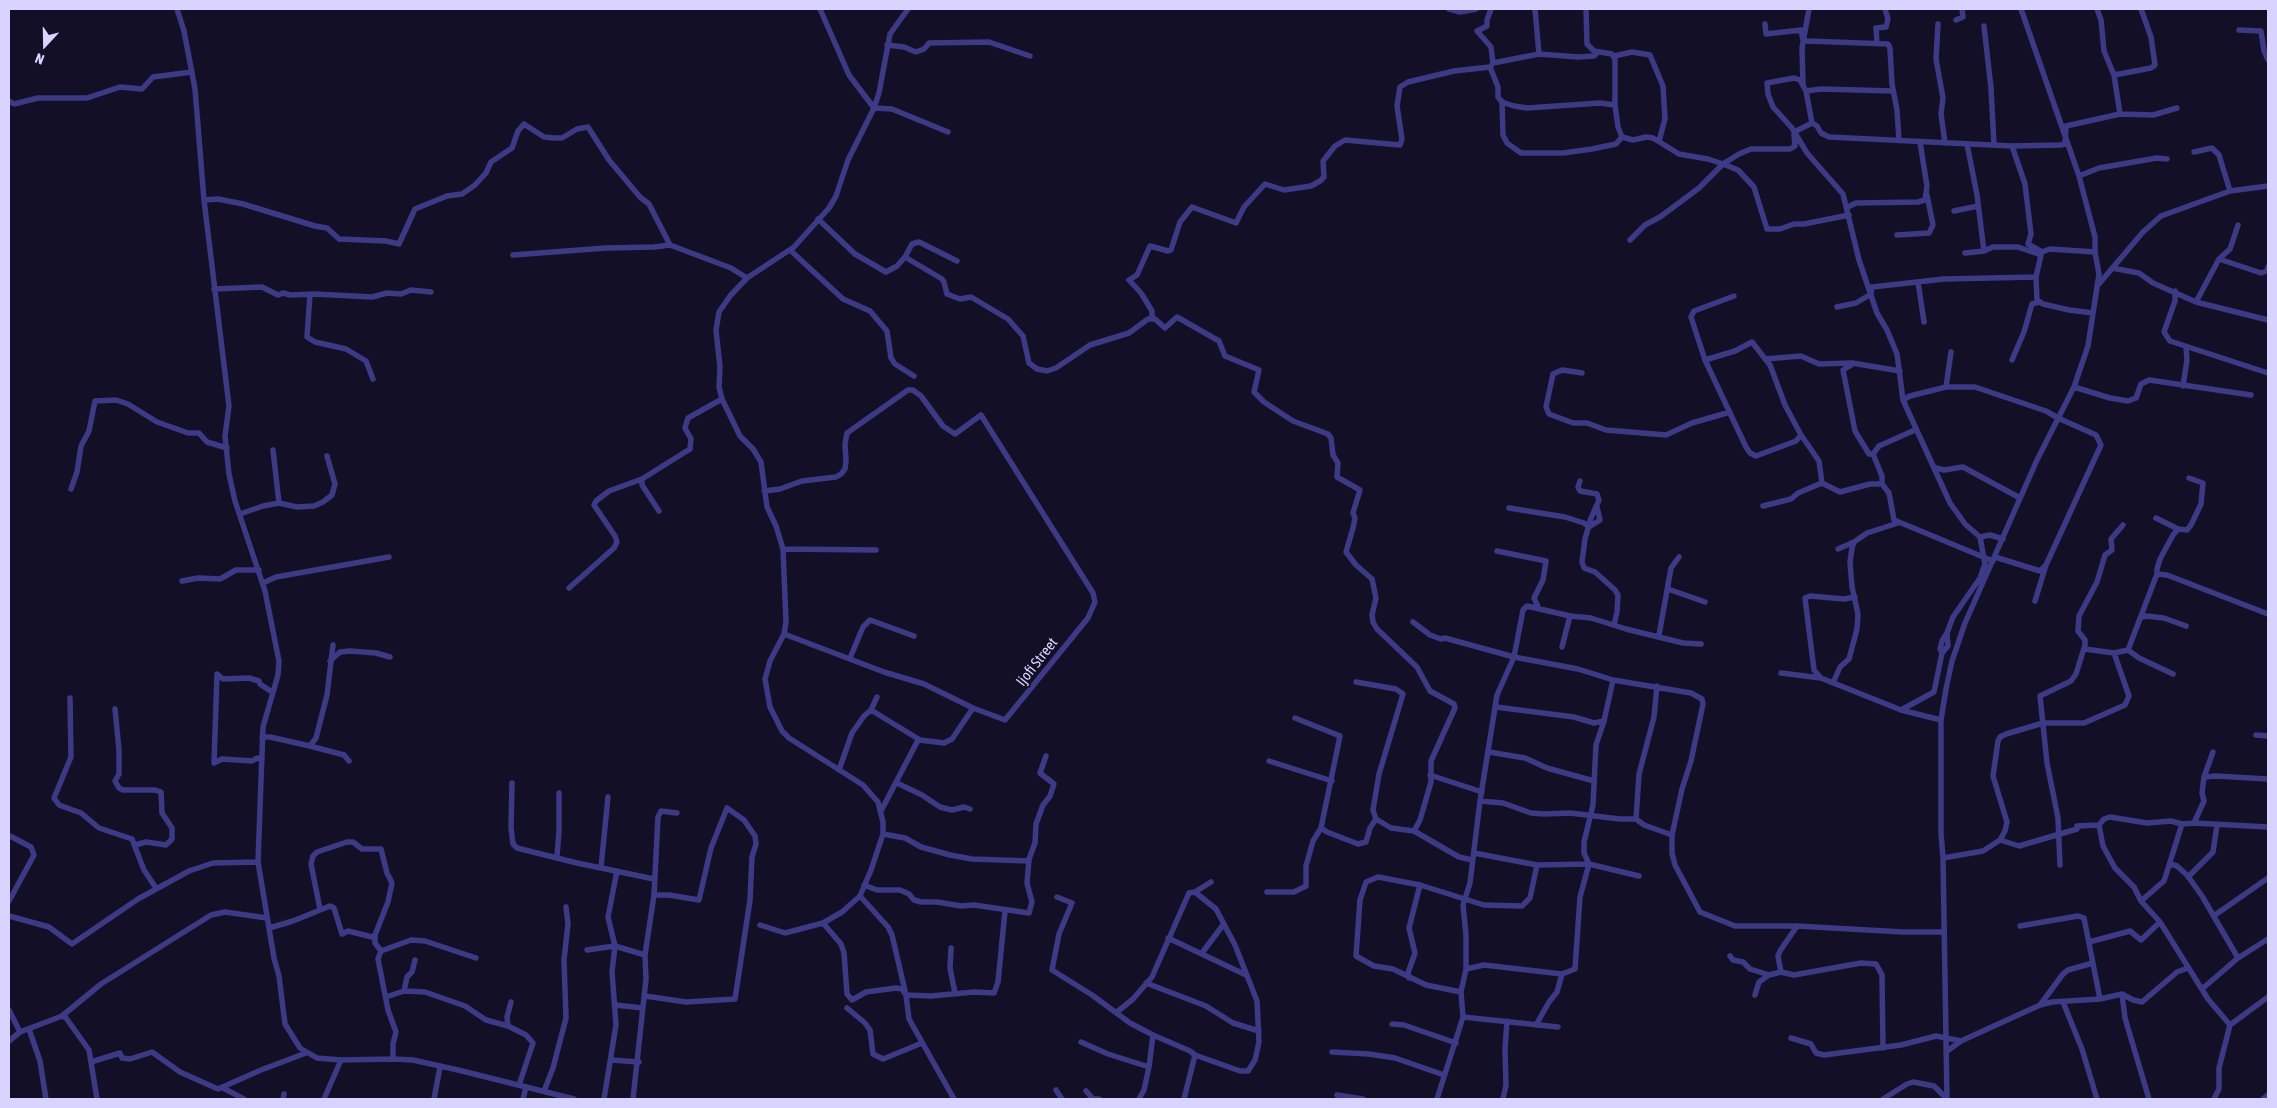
<!DOCTYPE html>
<html>
<head>
<meta charset="utf-8">
<style>
  body { margin:0 }
  #map { position:relative; width:2277px; height:1108px; overflow:hidden; background:#130f26; font-family:"Asap Condensed",sans-serif }
  canvas { display:block }
  .frame { position:absolute; inset:0; border:10px solid #d9d4ff; pointer-events:none }
  .north { position:absolute; left:20px; top:20px; width:50px; height:50px; -webkit-text-stroke:4px #130f26; paint-order:stroke; rotate:201deg; font-size:14px; font-weight:700; line-height:20px; text-align:center; color:#d9d4ff }
  .north::after { content:''; display:block; margin:auto; width:18px; height:22px; background:#d9d4ff; clip-path:polygon(50% 0,100% 100%,50% 72%,0 100%) }
</style>
</head>
<body>
<div id="map">
<canvas width="2277" height="1108"></canvas>
<div class="frame"></div>
<div class="north">N</div>
</div>
<script>
const g = document.querySelector('canvas').getContext('2d');
g.lineJoin = 'round';
function shape(rows) {
  const path = new Path2D();
  for (const r of rows) {
    path.moveTo(r[0], r[1]);
    for (let i = 2; i < r.length; i += 2) path.lineTo(r[i], r[i + 1]);
  }
  return path;
}
function stroke(path, color, width, dash) {
  g.strokeStyle = color;
  g.lineWidth = width;
  g.lineCap = dash ? 'butt' : 'round';
  g.setLineDash(dash || []);
  g.stroke(path);
}
function drawText(font, color, halo, rows, align = 'center') {
  g.font = font + ' "Asap Condensed",sans-serif';
  g.lineWidth = 4;
  g.setLineDash([]);
  g.textBaseline = 'middle';
  g.strokeStyle = halo;
  g.fillStyle = color;
  for (const [text, x, y, turn = 0] of rows) {
    g.save();
    g.translate(x, y);
    g.rotate((+turn || 0) * Math.PI / 180);
    g.textAlign = isNaN(turn) ? turn : align;
    if (halo) g.strokeText(text, 0, 0);
    g.fillText(text, 0, 0);
    g.restore();
  }
}
stroke(shape([
  [177,9,184,31,195,89,204,200,229,406,225,436,229,474,235,501,265,591,279,661,278,675,263,727,258,862,274,958,279,976,285,1024,300,1048,317,1058,341,1060,393,1059,413,1060,458,1070,574,1099],
  [820,9,849,75,874,108,892,109,948,132],
  [908,9,890,34,879,93,874,108,848,160,836,196,829,208,794,247,747,278,730,296,719,312,716,330,720,367,719,387,722,399,740,436,753,449,761,462,767,507,776,526,783,549,786,622,784,634,770,661,765,679,770,707,782,731,789,738,863,785,878,802,883,822,883,834,871,870,860,896,888,927,892,935,906,995,909,1019,954,1099],
  [1449,9,1460,12,1476,9],
  [1491,9,1487,20,1487,26,1477,31,1491,47,1493,63,1491,66],
  [1535,9,1539,54],
  [1586,9,1587,44,1594,51,1612,54,1615,59,1615,105,1618,127,1622,137,1633,140,1646,137,1653,138,1679,154,1708,159,1723,164,1739,154,1751,149,1790,149,1795,146,1794,135],
  [2097,9,2101,20,2104,51,2114,75,2120,114],
  [1956,20,1963,17,1962,9],
  [1765,24,1766,34,1801,30,1803,40,1807,41,1888,44,1890,48,1892,84,1897,110,1899,140],
  [1938,24,1936,59,1943,98,1941,114,1945,143],
  [1984,26,1991,88,1994,145],
  [2239,30,2261,31,2264,51,2268,60],
  [1877,43,1876,28,1886,27,1888,19,1885,9],
  [887,45,904,47,916,52,924,49,929,43,989,42,1030,56],
  [1614,56,1632,52,1650,55,1663,86,1665,119,1659,141],
  [1493,63,1539,54,1578,57,1594,56,1598,52],
  [2114,75,2151,68,2155,65,2151,37,2141,9],
  [1803,84,1802,48,1809,9],
  [1806,91,1821,89,1893,91],
  [9,101,14,104,38,98,87,98,120,87,142,89,153,77,192,72],
  [1502,102,1503,135,1507,143,1521,153,1563,153,1592,149,1616,144,1622,137],
  [1794,132,1812,123],
  [1967,144,1977,195,1984,251],
  [2012,146,2025,184,2031,234,2028,244,2042,252],
  [2194,152,2212,148,2219,155,2230,191],
  [2079,176,2099,168,2157,158,2167,159],
  [204,200,218,199,243,204,315,226,327,228,339,239,386,241,399,244,415,209,447,196,462,194,475,185,486,173,491,162,512,148,518,131,524,124,544,137,554,138,562,138,577,129,588,127,609,160,640,197,649,204,670,245],
  [1848,207,1856,203,1918,202,1925,200,1927,186,1920,142],
  [1954,211,1978,206],
  [818,219,855,254,886,272,897,266,905,257,942,279,944,282,947,294,960,299,971,297,1008,319,1023,336,1029,363,1037,369,1047,371,1056,368,1090,345,1129,333,1148,319,1155,319,1165,328,1177,317,1219,341,1225,356,1259,370,1254,392,1264,402,1293,421,1328,434,1331,438,1333,455,1338,463,1337,477,1360,490,1353,513,1355,518,1353,528,1346,552,1356,565,1372,579,1376,598,1372,615,1373,622,1377,629,1417,667,1430,691,1454,704,1455,708,1431,761,1431,782,1420,820,1414,831],
  [1897,235,1929,233,1933,225,1927,195],
  [1630,240,1645,225,1660,217,1699,188,1723,164,1738,170,1754,187,1767,229,1780,229,1794,224,1804,224,1849,215],
  [790,250,843,299,870,311,887,331,891,358,895,364,914,376],
  [1965,253,1984,251,1993,247,2018,247,2041,255,2042,252,2050,249,2095,252],
  [513,255,606,248,654,247,670,245,731,268,747,278],
  [2041,255,2036,277,2037,300,2043,304,2069,310,2093,313],
  [905,257,912,244,919,242,957,261],
  [2219,259,2261,273,2267,271,2268,267],
  [2112,268,2139,273,2153,283,2196,302,2268,320],
  [1918,282,1924,322],
  [2098,285,2143,232,2161,216,2230,191,2268,186],
  [214,289,262,287,278,295,283,293,290,295,314,294,372,297,387,293,401,294,411,290,431,292],
  [2175,291,2175,301,2164,332,2170,341,2268,373],
  [310,294,307,337,315,342,346,349,366,361,373,379],
  [1734,296,1694,311,1691,317,1705,360,1746,447,1750,453,1756,456,1796,441,1801,435],
  [2196,302,2219,259,2230,249,2238,225],
  [1837,307,1856,303,1871,294,1872,287,1944,279,2036,277],
  [1152,319,1152,311,1141,293,1129,280,1137,275,1150,246,1168,251,1171,250,1180,222,1192,207,1236,223,1244,207,1265,184,1284,190,1311,186,1320,181,1324,177,1323,161,1335,146,1345,140,1400,145,1402,139,1397,106,1400,87,1408,82,1454,71,1490,67,1498,87,1498,97,1502,102,1514,106,1527,108,1600,103,1615,105],
  [1765,359,1801,356,1819,364,1852,363,1900,371],
  [1705,360,1735,351,1752,342,1770,365,1785,405,1801,435,1819,461,1822,483],
  [2012,360,2024,332,2032,304,2039,302],
  [1851,365,1843,370,1855,431,1869,454,1873,454],
  [1582,373,1562,370,1553,374,1546,407,1549,414,1573,423,1587,423,1606,430,1666,435,1692,423,1730,412],
  [2183,386,2187,360,2186,347],
  [1946,387,1951,352],
  [2074,387,2110,398,2128,401,2136,398,2141,384,2149,380,2251,395],
  [1903,400,1910,396,1946,387,1975,387,2046,411,2058,418,2096,435,2101,445,2046,565,2040,571,1995,557],
  [1915,430,1879,446,1873,454,1882,476,1882,484,1889,493,1894,520,1993,561],
  [273,450,279,503],
  [1936,468,1944,470,1963,467,2020,498],
  [1580,481,1578,487,1580,491,1597,494,1599,500,1591,518,1585,539,1582,562,1584,568,1595,572,1615,590,1618,595,1617,612,1614,625],
  [1822,483,1840,492,1870,484,1882,484],
  [71,489,77,472,81,446,89,431,95,401,116,400,128,404,157,422,188,433,199,433,207,442,227,448],
  [764,491,780,489,802,481,836,477,841,474,845,469,846,461,845,444,847,433,908,390,913,390,921,396,943,426,955,434,981,415,1093,593,1095,602,1088,618,1005,720,973,708,924,684,884,672,784,634],
  [1763,506,1791,499,1798,493,1822,483],
  [1509,508,1565,517,1584,523,1589,527],
  [659,511,642,485,642,479,690,449,691,439,685,428,688,418,722,399],
  [240,514,263,506,279,503,297,507,314,506,323,502,332,495,335,484,327,456],
  [2156,518,2178,529],
  [1589,527,1600,520,1597,507],
  [1980,537,1990,535,2003,539],
  [783,549,876,550],
  [1838,549,1854,542],
  [1497,551,1546,561,1543,580,1534,598,1539,609],
  [2157,574,2167,575,2268,614],
  [182,581,198,578,220,579,236,570,259,570],
  [263,583,276,577,389,557],
  [569,588,614,548,617,542,615,536,594,505,596,501,609,491,642,479],
  [1668,589,1705,602],
  [2035,601,2046,565],
  [2140,618,2146,616,2164,618,2186,626],
  [1413,622,1430,635,1441,639,1445,638,1514,657,1578,669,1613,680,1691,693,1702,699,1703,704,1691,761,1682,789,1672,835,1672,853,1675,865,1700,912,1735,926,1797,926,1903,932,1944,932],
  [1659,635,1671,568,1679,557],
  [1562,647,1570,616],
  [2085,649,2114,653,2128,650,2139,658,2173,674],
  [2128,650,2157,574,2157,569,2160,559,2173,535,2178,529,2187,530,2191,525,2201,504,2203,483,2189,478],
  [1942,653,1940,649,1942,641,1947,633],
  [850,658,863,627,870,620,914,636],
  [330,661,340,652,350,651,376,653,390,657],
  [1781,673,1821,678,1901,710,1941,720],
  [1821,678,1814,670,1805,598,1810,596,1844,599,1855,597],
  [1356,682,1396,689,1403,694,1379,774,1373,810,1376,819,1391,828,1414,831,1459,857,1472,860],
  [1833,683,1840,667,1849,659,1857,629,1858,614,1852,587,1850,562,1852,548,1854,542,1867,533,1898,523],
  [70,698,71,757,54,798,59,805,81,813,99,828,132,839,144,870,156,888],
  [1496,707,1574,717,1594,723,1604,721],
  [115,709,119,750,119,774,115,781,119,788,123,790,155,790,161,792,162,813,172,828,172,839,166,845,146,842,135,845],
  [871,710,920,740],
  [1901,710,1934,692,1942,653,1948,646,1947,633,1953,617,1980,578,1985,564,1980,537,1965,524,1950,503,1903,400,1897,354,1887,330,1877,313,1859,260,1843,194,1807,153,1792,128,1773,107,1768,94,1767,83,1794,78,1800,80,1806,91,1812,123,1817,126,1821,133,1829,137,2012,146,2060,145,2065,144,2066,126,2120,114,2153,115,2177,108],
  [1295,718,1340,736,1321,828,1327,832,1358,844,1366,842,1370,828,1376,819],
  [2256,735,2268,736],
  [262,737,270,737,310,746,344,755,349,761],
  [310,746,316,738,327,695,333,645],
  [1489,752,1525,758,1547,768,1594,781],
  [262,760,257,758,252,761,222,759,214,763,217,674,223,679,249,678,259,681,260,684,272,692],
  [1269,761,1332,781],
  [839,770,852,733,864,716,871,710,877,697],
  [1430,775,1482,792],
  [2204,777,2216,776,2268,779],
  [512,783,511,828,513,844,517,848,577,863,654,879],
  [897,783,922,795,940,807,952,810,964,807,970,809],
  [1480,801,1503,803,1531,813,1544,814,1570,813,1620,819,1636,819,1644,825,1672,835],
  [881,811,917,742,920,740,944,743,952,739,973,708],
  [1636,819,1639,774,1654,717,1657,686],
  [2194,823,2204,801,2202,793,2204,777,2213,752],
  [883,834,905,838,921,847,950,855,972,859,1029,861],
  [2000,840,2019,846,2077,829,2077,826,2099,825],
  [1474,853,1537,865,1589,864,1639,876],
  [557,856,559,832,559,793],
  [1943,858,1983,851,2000,840,2005,831,2007,822,1993,776,1998,741,2000,737,2006,734,2043,723,2084,723,2125,705,2129,696,2114,653],
  [2170,864,2177,866,2187,875,2202,896,2238,958],
  [2060,865,2058,818,2047,763,2040,696,2071,681,2076,674,2085,645,2085,640,2078,631,2079,616,2097,582,2105,555,2112,550,2111,539,2123,525],
  [601,867,608,797],
  [2188,877,2213,852,2217,825],
  [864,885,877,890,900,890,909,894,914,900,921,902,937,902,961,906,974,905,1029,913,1032,902,1027,883,1029,859,1035,843,1036,824,1043,805,1050,796,1054,784,1040,773,1046,756],
  [1267,892,1294,892,1306,886,1306,866,1313,841,1321,828],
  [1057,897,1072,903,1059,934,1052,970,1092,995,1130,1023,1153,1035,1190,1051,1195,1055,1240,1071,1248,1071,1255,1060,1259,1042,1257,1001,1235,945,1216,909,1195,892],
  [9,901,34,855,31,847,10,836],
  [2141,901,2164,881,2182,824],
  [320,909,311,864,313,856,317,852,347,842,353,842,362,849,381,849,387,873,392,883,388,902,375,935,375,943,381,951],
  [2215,915,2268,878],
  [9,916,49,927,72,944,138,899,189,871,213,863,258,862],
  [823,923,841,944,844,953,847,994,852,1000,866,992,896,988,902,989,906,995,931,996,974,992,994,993,998,982,1005,911],
  [760,925,785,933,823,923,842,912,860,896],
  [2020,926,2078,916,2084,918,2100,999],
  [269,928,293,921,330,906,334,908,342,934,348,931,372,937,375,935],
  [1168,938,1246,975],
  [2089,942,2130,931,2141,940,2160,922],
  [951,948,950,968,955,993],
  [587,950,615,946,645,955],
  [1202,953,1223,925],
  [1730,956,1733,960,1743,962,1750,969,1769,975],
  [1466,969,1484,965,1562,974,1575,969,1580,897,1589,864,1584,853,1584,842,1593,805,1596,745,1604,721,1613,680],
  [1781,972,1778,956,1780,951,1797,926],
  [1409,978,1408,973,1415,953,1409,928,1420,885],
  [1146,983,1206,1006,1233,1023,1259,1031],
  [2202,989,2238,958,2268,939],
  [404,991,407,977,412,972,415,960],
  [1461,992,1426,985,1393,969,1374,966,1356,956,1360,900,1366,882,1378,877,1420,885,1484,905,1522,906,1530,898,1537,865],
  [2122,994,2125,1018,2149,1099],
  [1755,995,1759,982,1769,975,1781,972,1794,975,1861,963,1876,964,1882,975,1883,1048],
  [645,996,686,1002,735,999,750,900,752,857,756,844,755,836,744,820,727,808,711,848,699,900,669,895,654,895],
  [386,997,404,991,425,992,465,1006,486,1020,508,1026,526,1035,533,1043,519,1085],
  [2063,1002,2082,1049,2097,1099],
  [615,1005,643,1008],
  [2040,1005,2063,974,2068,970,2093,963],
  [847,1008,865,1023,870,1030,873,1054,883,1059,922,1043],
  [9,1010,20,1032],
  [1117,1012,1133,999,1152,977,1189,893,1195,892,1211,882],
  [62,1016,101,984,211,915,225,912,267,918],
  [1463,1017,1558,1027],
  [1392,1024,1404,1025,1456,1043],
  [1536,1025,1549,1002,1557,992,1562,974],
  [2230,1025,2208,999,2160,922,2141,901,2134,887,2115,868,2103,846,2099,825,2104,819,2110,817,2147,823,2171,821,2182,824,2194,823,2268,827],
  [508,1026,507,1017,511,1002],
  [29,1029,40,1061,46,1099],
  [1791,1038,1811,1044,1816,1053,1824,1055,1901,1045,1936,1036,1961,1041],
  [9,1041,20,1032,62,1016,66,1018,89,1050,97,1099],
  [1081,1042,1108,1054,1149,1067],
  [1332,1052,1369,1054,1395,1058,1444,1075],
  [1946,1052,1961,1041,2040,1005,2052,1002,2100,999,2122,994,2133,1000,2142,1002,2177,972,2188,968],
  [393,1059,393,1044,396,1032,388,1010,378,959,381,951,411,940,425,941,476,958],
  [611,1060,639,1062],
  [91,1062,120,1053,122,1058,130,1059,152,1052,180,1072,218,1089,261,1070,306,1053],
  [223,1088,244,1099],
  [1056,1090,1062,1099],
  [544,1091,553,1068,566,1018,564,960,568,924,566,907],
  [1086,1091,1093,1099,1099,1099],
  [1337,1095,1363,1099],
  [283,1099,284,1094],
  [324,1099,341,1060],
  [434,1099,440,1067],
  [523,1099,526,1087],
  [604,1099,616,1025,612,972,615,946,608,917,617,871],
  [633,1099,646,979,645,955,654,895,658,817,661,811,677,813],
  [1139,1099,1144,1090,1149,1067,1153,1035],
  [1184,1099,1195,1055],
  [1437,1099,1463,1017,1461,992,1466,969,1466,935,1463,905,1470,883,1480,801,1497,695,1514,657,1523,610,1527,606,1570,616,1591,618,1626,629,1683,643,1701,644],
  [1503,1099,1506,1085,1505,1049,1507,1021],
  [1883,1099,1907,1084,1913,1082,1934,1086,1946,1098],
  [1947,1099,1943,858,1941,833,1941,720,1946,689,1952,661,1965,623,2037,460,2074,387,2088,346,2099,274,2095,252,2095,237,2079,176,2021,9],
  [2214,1099,2219,1089,2219,1068,2230,1025,2268,997],
  [2263,1099,2268,1095]
]), '#3d3a85', 5.5);
drawText('15px', '#d9d4ff', '#130f26', [
  ["Ijofi Street",1037,662,-52]
]);
</script>
</body>
</html>
